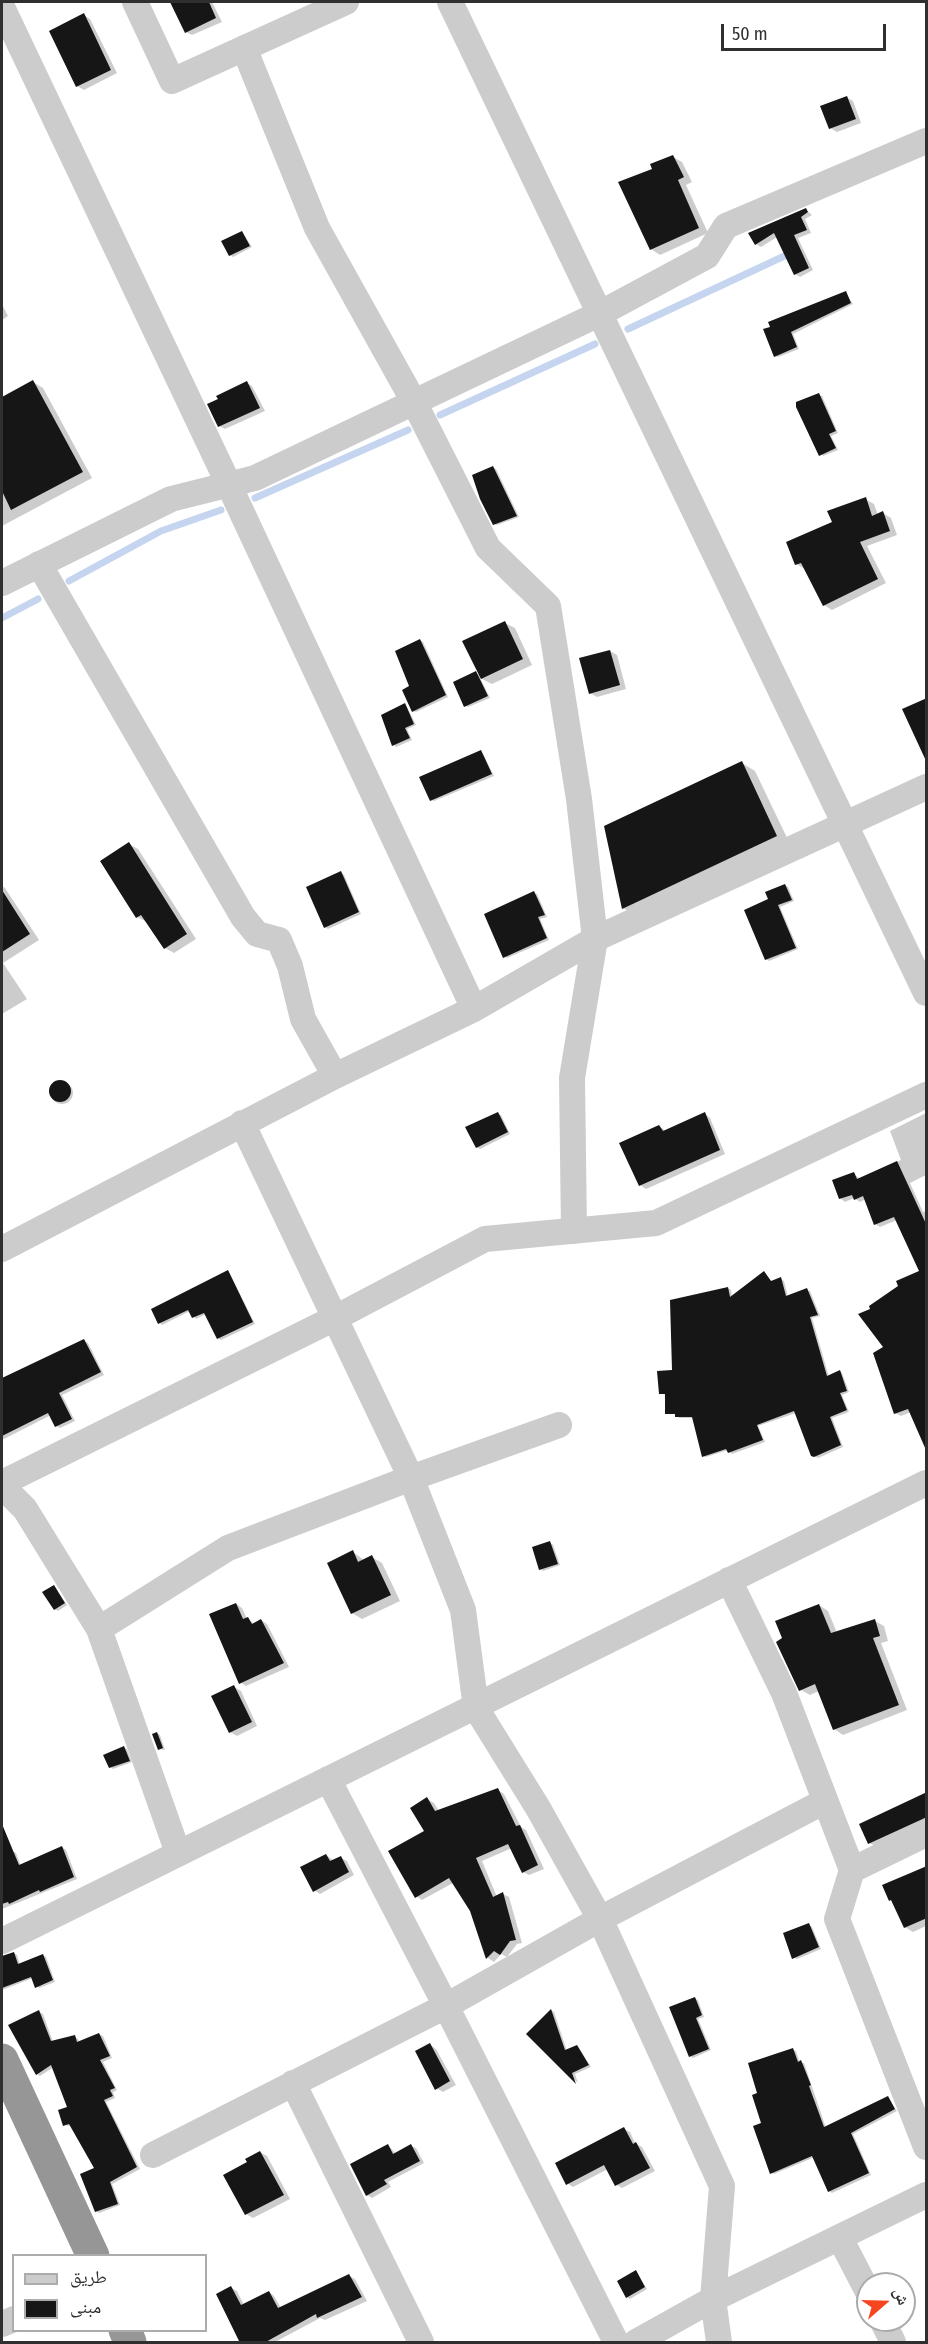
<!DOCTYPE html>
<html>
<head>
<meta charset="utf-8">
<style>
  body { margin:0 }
  #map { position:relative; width:928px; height:2344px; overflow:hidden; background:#fff; font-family:"Fira Sans Condensed","Noto Naskh Arabic",sans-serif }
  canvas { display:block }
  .frame { position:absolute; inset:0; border:3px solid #2f2f2f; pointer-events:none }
  .legend { position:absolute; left:12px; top:2254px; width:195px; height:78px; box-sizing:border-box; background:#fff; border:2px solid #acacac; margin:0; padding:8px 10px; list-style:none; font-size:18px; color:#2f2f2f }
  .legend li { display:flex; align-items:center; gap:12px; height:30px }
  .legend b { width:30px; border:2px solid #acacac }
  .north { position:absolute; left:856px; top:2272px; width:60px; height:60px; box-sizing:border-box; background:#fff; border:2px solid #acacac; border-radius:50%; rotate:70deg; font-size:16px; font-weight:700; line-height:24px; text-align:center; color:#2f2f2f }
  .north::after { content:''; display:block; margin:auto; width:21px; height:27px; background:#f74520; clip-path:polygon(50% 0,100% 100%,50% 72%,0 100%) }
  .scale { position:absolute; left:721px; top:24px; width:165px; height:27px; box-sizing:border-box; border:3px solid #2f2f2f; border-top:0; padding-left:8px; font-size:18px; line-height:21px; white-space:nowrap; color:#2f2f2f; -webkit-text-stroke:4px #fff; paint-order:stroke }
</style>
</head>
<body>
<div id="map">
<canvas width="928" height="2344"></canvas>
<div class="frame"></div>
<ul class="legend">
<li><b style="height:8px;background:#ccc"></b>طريق</li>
<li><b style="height:16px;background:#161616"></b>مبنى</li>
</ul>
<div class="north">ش</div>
<div class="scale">50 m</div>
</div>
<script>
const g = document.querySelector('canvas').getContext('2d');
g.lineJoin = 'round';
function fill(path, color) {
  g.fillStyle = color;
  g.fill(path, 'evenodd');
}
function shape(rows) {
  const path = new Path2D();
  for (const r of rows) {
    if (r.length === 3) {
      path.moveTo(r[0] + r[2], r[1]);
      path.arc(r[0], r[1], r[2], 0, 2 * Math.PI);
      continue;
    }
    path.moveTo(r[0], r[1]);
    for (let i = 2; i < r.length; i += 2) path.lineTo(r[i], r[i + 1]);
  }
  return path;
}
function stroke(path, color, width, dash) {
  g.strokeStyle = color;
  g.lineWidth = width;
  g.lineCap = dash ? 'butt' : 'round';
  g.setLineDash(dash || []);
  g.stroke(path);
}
fill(shape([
  [172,2,212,2,222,22,192,35,186,32],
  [84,15,90,19,117,73,84,90,77,86],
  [846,97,853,101,861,123,837,132,830,128],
  [673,157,682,162,692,182,686,185,708,233,660,255,651,249,654,170],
  [806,210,812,215,805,219,811,233,798,238,813,270,800,277,795,274,777,237,761,247,756,244],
  [242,232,252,247,233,257,230,255],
  [846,293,853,304,793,334,799,349,778,357,775,356,765,330],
  [2,304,8,316,2,320],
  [33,382,43,388,92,478,2,526,2,398],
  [247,383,252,386,265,411,225,429,219,426],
  [819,395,822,396,838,433,831,436,838,450,823,456,821,454],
  [493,468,496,469,519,517,497,525,494,524],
  [865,499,874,504,878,515,883,513,891,518,897,535,867,546,886,583,832,610,824,605,805,569,796,564,834,523],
  [505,623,515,628,532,665,492,684,480,678,490,698,468,707,466,706,476,673,480,675],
  [420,640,423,642,448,697,416,712,413,711,411,687],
  [610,651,617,655,626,689,597,697,590,693],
  [405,705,407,707,416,725,407,729,412,740,396,747,394,745],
  [481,752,483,754,494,776,434,801,431,800],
  [742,763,755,771,790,844,637,916,623,908],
  [129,844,138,849,196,939,174,953,165,948,147,922,137,917],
  [341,873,344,875,361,914,328,929,325,927],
  [785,885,788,887,794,901,780,907,798,949,769,961,766,959,770,900],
  [2,886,5,888,39,940,3,963,27,999,2,1014],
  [534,893,537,894,547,917,540,919,549,940,507,958,504,956],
  [62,1093,11],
  [926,1113,926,1175,910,1183,923,1212,926,1211,926,1448,911,1412,901,1416,895,1413,886,1348,871,1309,921,1272,897,1220,880,1227,875,1224,866,1199,860,1202,854,1198,845,1202,840,1198,854,1174,860,1179,901,1160,890,1131],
  [498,1114,501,1115,510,1134,480,1149,477,1147],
  [705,1114,710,1118,725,1154,646,1189,640,1185,659,1126,666,1131],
  [228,1272,230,1274,255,1324,221,1340,218,1338,206,1314,196,1319,190,1311,162,1325,160,1323],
  [764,1273,772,1282,781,1279,784,1281,788,1297,807,1290,810,1291,820,1316,812,1318,829,1377,840,1371,842,1373,849,1392,842,1395,849,1412,832,1418,843,1447,818,1458,812,1455,796,1413,758,1426,765,1442,732,1454,728,1450,706,1457,703,1456,694,1418,679,1418,677,1414,666,1413,666,1395,660,1393,728,1288,731,1290,732,1297],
  [84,1341,88,1343,104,1375,62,1395,75,1421,60,1428,56,1426,51,1415,2,1440,2,1380],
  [550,1543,553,1545,560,1565,543,1571,540,1569],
  [353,1552,364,1560,372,1557,382,1563,400,1601,362,1619,352,1613],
  [54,1587,67,1605,58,1611,55,1609],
  [236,1604,242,1608,247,1619,255,1624,261,1620,267,1624,289,1667,246,1686,240,1682],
  [819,1605,828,1611,837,1633,875,1621,884,1626,888,1641,881,1643,907,1710,843,1735,834,1729,819,1691,810,1695,801,1690,784,1639],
  [234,1687,241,1691,257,1726,237,1736,230,1732],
  [157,1733,160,1735,165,1750,159,1749],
  [124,1748,127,1749,132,1762,113,1769,110,1767],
  [498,1790,504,1794,521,1827,526,1830,544,1869,529,1875,523,1872,512,1848,482,1861,497,1897,503,1894,509,1897,522,1943,517,1944,507,1957,501,1954,494,1962,488,1958,471,1911,453,1883,422,1900,416,1896,426,1831,427,1799,434,1803,439,1811],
  [926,1794,926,1823,876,1846,869,1843],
  [62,1847,66,1850,77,1879,2,1909,2,1855,12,1851,16,1853,21,1866],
  [326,1855,334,1861,341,1858,347,1861,354,1875,320,1894,314,1890],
  [926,1866,926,1926,913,1932,905,1927,884,1886],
  [809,1925,812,1927,821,1949,797,1959,794,1958],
  [14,1953,17,1955,20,1965,43,1955,46,1957,55,1982,39,1988,33,1978,2,1990,2,1956],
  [695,1999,698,2000,704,2017,698,2019,711,2050,693,2058,690,2056],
  [551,2010,554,2012,567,2051,576,2047,579,2048,591,2067,575,2074,578,2083,528,2034],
  [39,2012,43,2014,53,2042,75,2037,78,2039,80,2043,99,2034,103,2036,112,2058,103,2062,117,2090,113,2092,115,2098,106,2102,140,2169,112,2184,120,2205,99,2213,96,2211,96,2168,71,2126,64,2125,69,2108,54,2067,40,2076,37,2074],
  [430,2045,436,2049,456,2085,443,2092,436,2088],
  [793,2050,796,2051,800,2063,804,2063,826,2128,888,2098,897,2111,853,2134,871,2175,832,2193,829,2191,815,2157,774,2174,772,2173,759,2094],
  [624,2129,630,2132,635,2143,642,2147,655,2171,622,2188,617,2185,608,2169,573,2187,567,2183],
  [388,2145,396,2154,411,2146,416,2148,424,2163,388,2182,391,2187,372,2198,367,2195],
  [260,2152,267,2156,290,2199,253,2218,246,2214,225,2176,249,2163],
  [636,2272,647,2289,630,2299,627,2297],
  [349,2276,355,2279,367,2301,325,2320,320,2318,275,2342,240,2342,231,2288,237,2291,244,2305,269,2292,274,2296,281,2308]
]), '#0003');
stroke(shape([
  [628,329,793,252],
  [440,415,595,344],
  [255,498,408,430],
  [69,581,161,531,221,510],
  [2,618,38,599]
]), '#c5d5ef', 7);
fill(shape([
  [170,2,209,2,216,18,185,33],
  [84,13,111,70,76,87,49,31],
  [847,96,856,119,829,129,820,106],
  [673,155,684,177,678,180,699,228,650,250,618,182,652,169,650,164],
  [806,208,808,212,801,217,807,230,794,235,809,268,794,275,774,233,755,245,748,233],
  [242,231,250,246,229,256,221,241],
  [846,291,851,303,791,332,797,347,774,357,763,329,770,327,768,322],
  [33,380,83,472,11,510,2,491,2,397],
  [247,381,260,408,218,427,207,404,218,399,216,396],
  [819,393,836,431,829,434,836,448,819,456,796,407,796,402],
  [493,466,517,516,493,525,480,499,472,475],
  [866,497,872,516,883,511,890,531,860,542,878,579,823,606,801,563,795,565,786,542,832,522,827,511],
  [505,621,523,659,481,679,462,641],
  [420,639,446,695,412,712,402,690,409,686,395,651],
  [610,650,620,685,589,694,579,658],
  [476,671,488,696,464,707,453,682],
  [927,698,927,763,902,709],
  [405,703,414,724,405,728,410,738,392,746,381,715],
  [481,750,492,774,430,801,419,777],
  [742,761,777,836,622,909,604,826],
  [129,842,187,934,164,949,141,915,136,918,100,861],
  [341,871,359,912,324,928,306,887],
  [785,884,792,900,778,905,796,948,765,960,744,910,768,899,765,892],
  [2,890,30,934,2,952],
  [534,891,545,915,538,917,547,938,503,958,484,914],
  [60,1091,11],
  [498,1112,508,1132,476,1148,465,1127],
  [705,1112,720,1150,639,1186,619,1143,659,1125,663,1131],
  [897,1161,927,1226,926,1450,908,1409,894,1414,873,1353,883,1347,858,1314,870,1309,869,1306,898,1286,896,1281,919,1271,894,1217,874,1225,863,1196,854,1200,852,1195,839,1199,832,1180,854,1172,857,1179],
  [228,1270,253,1322,217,1339,204,1313,192,1318,188,1310,158,1324,151,1309],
  [764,1271,771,1281,781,1277,786,1296,807,1288,818,1315,810,1317,827,1376,840,1370,847,1391,840,1393,847,1410,830,1417,841,1445,814,1457,811,1456,794,1411,757,1425,763,1440,728,1453,726,1449,702,1457,692,1417,675,1417,675,1414,665,1414,665,1394,659,1394,657,1371,672,1370,670,1300,728,1287,730,1297],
  [84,1339,101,1372,59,1393,72,1419,55,1427,48,1413,2,1436,2,1378],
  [550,1541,558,1564,539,1570,532,1547],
  [353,1550,358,1562,372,1555,391,1595,351,1614,327,1563],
  [54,1585,65,1603,54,1610,42,1592],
  [236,1603,243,1619,248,1617,252,1624,261,1619,284,1663,239,1684,209,1614],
  [819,1604,831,1633,875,1619,880,1636,873,1638,899,1705,833,1730,815,1684,799,1691,776,1642,782,1638,775,1621],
  [234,1685,252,1722,229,1733,211,1696],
  [157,1732,163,1748,158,1750,152,1734],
  [124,1746,130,1761,109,1768,103,1755],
  [498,1788,516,1826,520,1825,538,1865,522,1873,508,1844,476,1858,493,1897,503,1892,516,1940,510,1941,500,1955,494,1951,486,1959,470,1911,449,1878,415,1898,388,1851,424,1831,410,1808,427,1797,435,1811],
  [927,1792,927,1817,868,1844,859,1824],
  [2,1824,19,1865,62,1846,74,1877,40,1892,39,1890,9,1904,8,1902,2,1904],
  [326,1854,330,1861,341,1856,349,1872,313,1892,300,1867],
  [927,1866,927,1918,904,1928,891,1900,889,1901,882,1885],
  [809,1923,819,1947,792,1959,783,1933],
  [14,1952,18,1964,43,1954,53,1980,35,1988,31,1977,2,1988,2,1956],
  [695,1997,702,2015,696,2018,709,2049,689,2057,669,2007],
  [551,2009,565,2050,577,2045,589,2065,572,2073,576,2084,526,2034],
  [39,2010,51,2041,75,2035,77,2042,99,2033,110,2056,100,2060,115,2088,110,2090,113,2096,104,2100,137,2167,110,2182,118,2204,95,2212,80,2174,94,2168,69,2124,63,2126,58,2110,67,2107,51,2065,36,2075,8,2025],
  [430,2043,450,2081,435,2090,415,2051],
  [793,2048,798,2062,801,2060,811,2085,809,2086,824,2127,888,2096,895,2109,851,2133,869,2173,828,2192,812,2156,770,2174,753,2126,761,2123,752,2095,757,2093,748,2063],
  [624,2127,633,2144,636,2142,650,2168,615,2186,604,2165,566,2185,555,2163],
  [388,2144,393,2154,411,2144,420,2161,384,2180,387,2184,366,2196,350,2164],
  [260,2151,284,2195,245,2215,223,2175,247,2162,245,2159],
  [636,2270,645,2287,626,2298,617,2281],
  [349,2274,362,2297,317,2318,316,2314,264,2343,240,2343,216,2294,231,2286,241,2305,269,2291,278,2308]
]), '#161616');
stroke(shape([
  [135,2,172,81,346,2],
  [450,2,926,993],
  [2,7,229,485,474,1009],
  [244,48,317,228,414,402,488,548,548,606,579,799,595,939,572,1078,574,1231],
  [39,564,243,917,257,934,279,940,290,966,303,1019,335,1076],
  [2,583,171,499,255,478,601,313,707,256,726,226,926,141],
  [242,1123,411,1478,463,1610,476,1708,538,1808,600,1919,722,2186,713,2299,719,2342],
  [2,1249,335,1076,474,1009,595,939,926,787],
  [2,1483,335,1318,485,1239,656,1223,926,1095],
  [2,1486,25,1509,99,1629,178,1853],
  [729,1580,784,1693,852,1870,837,1919,926,2147],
  [99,1629,228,1548,411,1478,559,1425],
  [328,1779,446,2006,616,2342],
  [852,1870,926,1834],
  [2,1941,926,1483],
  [293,2083,421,2342],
  [153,2155,446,2006,600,1919,825,1801],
  [840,2238,868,2292],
  [882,2320,893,2342],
  [2,2324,14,2319],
  [636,2342,713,2299,926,2195]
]), '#ccc', 26);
stroke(shape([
  [2,2060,93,2256],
  [125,2330,130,2342]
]), '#969696', 33);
</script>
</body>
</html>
